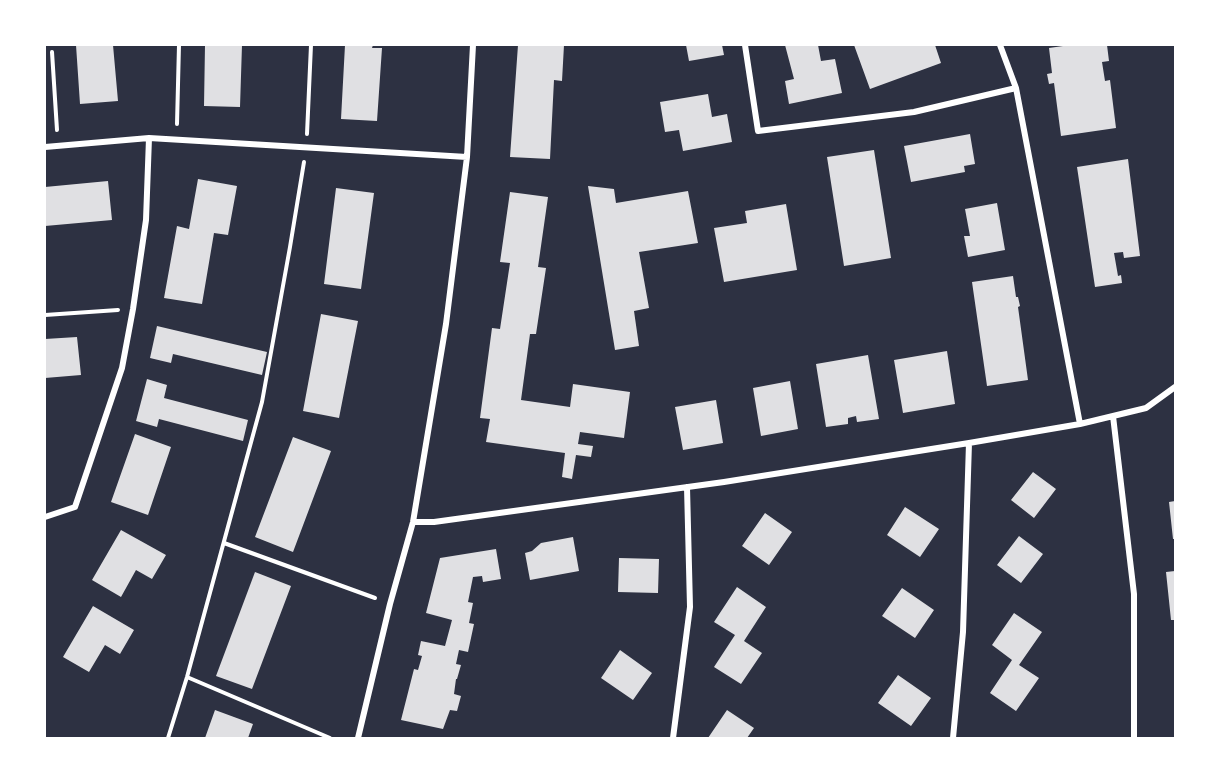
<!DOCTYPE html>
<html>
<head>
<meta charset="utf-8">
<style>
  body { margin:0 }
  #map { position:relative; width:1220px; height:783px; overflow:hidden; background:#2d3142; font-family:Poppins,sans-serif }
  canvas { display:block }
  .frame { position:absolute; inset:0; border:46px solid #fff; pointer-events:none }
</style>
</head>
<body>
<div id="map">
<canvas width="1220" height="783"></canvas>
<div class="frame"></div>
</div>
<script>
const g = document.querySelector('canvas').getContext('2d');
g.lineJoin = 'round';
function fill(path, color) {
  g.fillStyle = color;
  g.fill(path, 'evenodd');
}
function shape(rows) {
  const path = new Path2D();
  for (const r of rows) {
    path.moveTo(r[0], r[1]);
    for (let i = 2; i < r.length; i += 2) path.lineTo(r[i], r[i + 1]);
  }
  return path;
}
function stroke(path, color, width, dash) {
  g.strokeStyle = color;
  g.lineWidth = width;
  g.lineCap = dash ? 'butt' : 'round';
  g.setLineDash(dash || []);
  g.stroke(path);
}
fill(shape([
  [76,45,113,45,118,101,80,104],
  [205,45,242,45,240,107,204,106],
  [345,45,373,45,372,48,382,48,377,121,341,119],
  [518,45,564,45,562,81,554,80,550,159,510,157],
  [686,45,722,45,724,55,689,61],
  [785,45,818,45,821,61,835,59,842,93,789,104,785,81,794,79],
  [854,45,935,45,941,63,870,89],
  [1070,45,1107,45,1109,61,1102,62,1105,81,1110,80,1116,128,1061,136,1054,83,1049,84,1047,74,1052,73,1049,48],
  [708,94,712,117,727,114,732,142,683,151,679,130,665,132,660,102],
  [970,134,975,164,964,166,965,172,911,182,904,146],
  [874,150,891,258,844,266,827,157],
  [1128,159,1140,256,1124,258,1123,252,1114,253,1118,276,1121,275,1122,283,1095,287,1077,167],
  [198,179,237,186,228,235,214,233,202,304,164,298,177,226,189,229],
  [108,181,112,220,45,226,45,187],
  [588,186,614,189,616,203,688,191,698,243,639,252,649,308,634,311,639,346,615,350],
  [336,188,374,193,361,289,324,284],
  [510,192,548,197,538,267,546,268,536,334,530,334,521,400,570,407,573,384,630,392,624,438,580,432,578,444,593,446,591,457,576,455,572,479,562,477,565,453,486,442,490,419,480,418,492,328,500,329,510,263,500,262],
  [997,203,1005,250,968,257,964,236,970,236,965,209],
  [786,204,797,270,724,282,714,228,747,223,745,211],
  [1013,276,1016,297,1018,297,1020,306,1018,307,1028,380,987,386,972,282],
  [321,314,358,321,339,418,303,411],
  [157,326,267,352,262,375,173,354,171,363,150,358],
  [77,337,81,375,45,378,45,339],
  [947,351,955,404,903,413,894,360],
  [868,355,879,419,857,422,856,416,848,418,848,424,826,427,816,364],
  [147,379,167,385,164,398,248,420,243,441,159,419,157,427,136,421],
  [790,381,798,429,761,436,753,388],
  [716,400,723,443,683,450,675,407],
  [135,434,171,447,148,515,111,502],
  [293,437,331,451,293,552,255,537],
  [1033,472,1056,489,1034,518,1011,500],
  [1175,501,1175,539,1173,539,1169,502],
  [905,507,939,529,920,557,887,535],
  [765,513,792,532,769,565,742,546],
  [121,530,166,555,152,579,136,570,121,597,92,580],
  [1019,536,1043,554,1021,583,997,565],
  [573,537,579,571,530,580,525,553,532,551,541,543],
  [496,549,501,579,483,582,482,576,473,577,468,602,473,603,469,623,474,624,468,652,459,650,456,664,461,665,457,679,456,679,454,694,461,696,457,711,450,710,443,729,401,720,414,669,418,670,422,656,418,655,421,641,445,646,452,620,426,613,440,558],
  [619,558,659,559,658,593,618,592],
  [1175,571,1175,620,1171,620,1166,572],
  [255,572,291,586,252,689,216,676],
  [737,587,766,607,744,641,762,653,741,684,714,667,735,635,714,622],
  [902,588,934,610,915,638,882,616],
  [93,606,134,630,120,654,105,645,89,672,63,657],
  [1014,613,1042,632,1019,665,1039,678,1016,711,990,693,1012,660,992,645],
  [620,650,652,673,633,700,601,678],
  [898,675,931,698,911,726,878,703],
  [215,710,253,724,248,738,205,738],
  [727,710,754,728,747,738,708,738]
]), '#e0e0e3');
stroke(shape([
  [52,52,57,130],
  [177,124,179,45],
  [307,134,311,45],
  [45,315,118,310],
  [224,543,375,598],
  [187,677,330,738],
  [168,738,187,677,262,402,290,247,304,162]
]), '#fff', 4);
stroke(shape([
  [745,45,758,131,914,112,1016,88,1000,45],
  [1016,88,1080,424],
  [45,147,149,138,467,157],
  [1113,416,1134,594,1134,738],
  [45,517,75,507,122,368,133,309,146,220,149,138],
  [413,522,434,522,724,482,969,443,1080,424,1146,408,1175,387],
  [358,738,390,604,413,522,446,324,467,157,473,45],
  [673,738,690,607,687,487],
  [953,738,963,632,969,443]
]), '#fff', 6);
</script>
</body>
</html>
